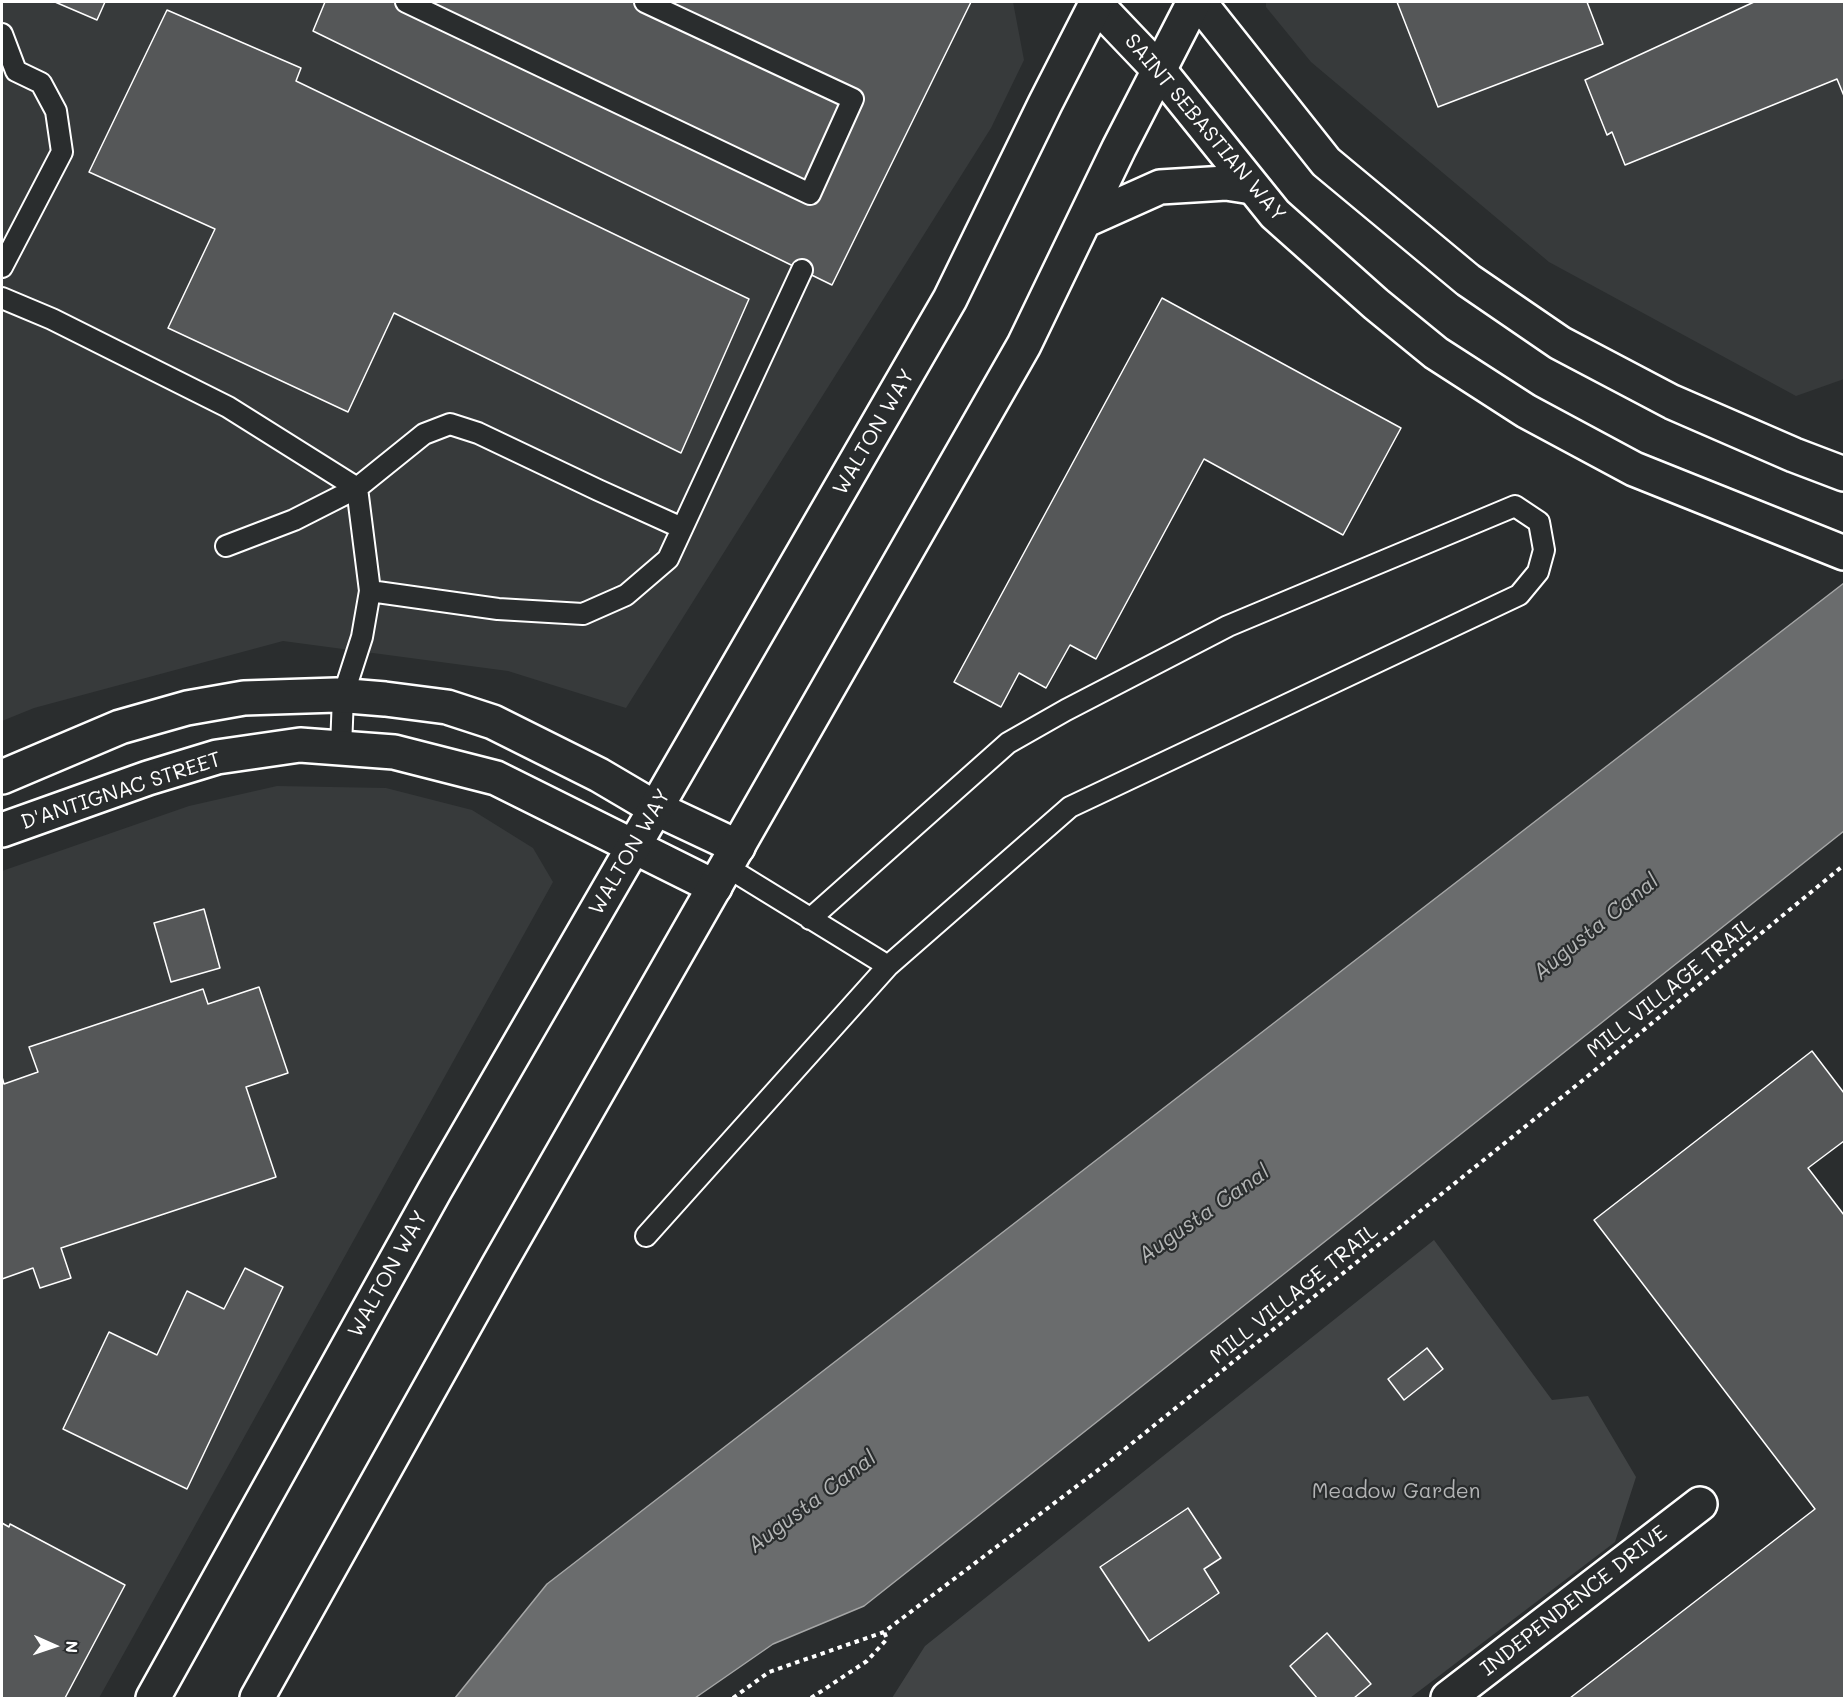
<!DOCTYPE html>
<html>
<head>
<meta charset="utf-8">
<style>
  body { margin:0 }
  #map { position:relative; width:1846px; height:1700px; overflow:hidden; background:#2a2d2e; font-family:Mali,sans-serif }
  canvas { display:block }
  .frame { position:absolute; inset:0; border:3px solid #fff; pointer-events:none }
  .north { position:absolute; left:24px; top:1616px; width:60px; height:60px; -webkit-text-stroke:4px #2a2d2e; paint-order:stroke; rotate:93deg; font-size:16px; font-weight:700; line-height:24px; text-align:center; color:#fff }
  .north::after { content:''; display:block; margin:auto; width:21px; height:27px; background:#fff; clip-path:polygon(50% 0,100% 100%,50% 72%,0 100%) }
</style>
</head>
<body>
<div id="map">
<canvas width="1846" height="1700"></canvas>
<div class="frame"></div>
<div class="north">N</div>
</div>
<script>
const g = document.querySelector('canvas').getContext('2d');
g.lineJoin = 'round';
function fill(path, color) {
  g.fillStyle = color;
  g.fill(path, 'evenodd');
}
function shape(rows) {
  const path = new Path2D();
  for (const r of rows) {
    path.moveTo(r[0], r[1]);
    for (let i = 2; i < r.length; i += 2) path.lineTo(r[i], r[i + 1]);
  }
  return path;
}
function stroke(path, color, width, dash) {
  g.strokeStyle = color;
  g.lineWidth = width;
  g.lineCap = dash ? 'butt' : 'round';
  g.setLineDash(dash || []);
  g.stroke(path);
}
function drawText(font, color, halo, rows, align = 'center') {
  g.font = font + ' Mali,sans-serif';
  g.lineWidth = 4.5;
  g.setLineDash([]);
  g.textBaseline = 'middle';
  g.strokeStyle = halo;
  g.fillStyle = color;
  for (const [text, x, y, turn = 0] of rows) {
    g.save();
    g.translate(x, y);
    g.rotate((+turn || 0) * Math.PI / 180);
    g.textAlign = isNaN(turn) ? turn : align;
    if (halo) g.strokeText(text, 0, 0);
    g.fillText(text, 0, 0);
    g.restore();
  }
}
fill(shape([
  [2,2,1013,2,1024,60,991,128,626,708,508,671,283,641,34,708,2,721],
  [1266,2,1844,2,1844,379,1796,396,1549,262,1311,62,1266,7],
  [277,786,386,788,472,810,533,848,553,882,99,1698,2,1698,2,871,189,806]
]), '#373a3b');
fill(shape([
  [1434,1240,1552,1400,1588,1396,1636,1477,1615,1542,1410,1698,892,1698,925,1646]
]), '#414445');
const water = shape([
  [1844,583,1844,831,864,1606,773,1644,695,1698,455,1698,547,1584,1844,583]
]);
fill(water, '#6a6c6d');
stroke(water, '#a6a7a7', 1.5);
const building = shape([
  [55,2,105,2,97,20,55,2],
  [325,2,971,2,832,285,313,31,325,2],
  [1397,2,1587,2,1603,44,1438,107,1397,2],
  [1754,2,1844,2,1844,96,1837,79,1625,165,1612,132,1607,135,1585,80,1754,2],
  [167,10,301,68,296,81,749,299,681,453,394,313,348,412,168,328,215,229,89,172,167,10],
  [1162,298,1401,428,1343,535,1204,459,1096,659,1070,645,1046,688,1019,673,1001,707,954,682,1162,298],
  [204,909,220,968,171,982,154,923,204,909],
  [259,987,288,1073,246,1087,276,1177,61,1248,71,1278,40,1288,33,1268,2,1279,2,1077,4,1084,38,1072,29,1047,203,989,208,1004,259,987],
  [1812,1051,1844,1093,1844,1141,1808,1168,1844,1215,1844,1698,1570,1698,1815,1509,1594,1220,1812,1051],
  [245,1268,283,1287,187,1489,63,1429,109,1332,157,1355,187,1291,224,1309,245,1268],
  [1427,1348,1443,1369,1404,1400,1388,1379,1427,1348],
  [1188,1508,1221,1558,1204,1569,1219,1593,1149,1641,1100,1567,1188,1508],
  [2,1523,9,1527,10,1524,125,1585,65,1698,2,1698,2,1523],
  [1327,1633,1371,1684,1354,1698,1317,1698,1290,1666,1327,1633]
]);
fill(building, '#555758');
stroke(building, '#fff', 1.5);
const lane = shape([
  [406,2,810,194,853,99,645,2],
  [2,34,16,71,41,83,56,111,62,152,2,267],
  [2,298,52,319,228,407,357,488,370,591],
  [226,546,294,520,357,488,424,434,450,424,478,433,598,490,682,528],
  [341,748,343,696,362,637,370,591,498,609,583,614,626,595,668,559,802,270],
  [810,919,1008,743,1066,710,1228,626,1515,506,1539,522,1544,550,1538,572,1519,595,1070,807,888,966],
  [646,1236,888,966,727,867]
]);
const street = shape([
  [1448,1698,1700,1504]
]);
const secondary = shape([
  [1199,2,1326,162,1468,280,1560,343,1672,402,1794,455,1844,474],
  [1096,4,1159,70,1275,214,1376,304,1436,353,1526,411,1634,469,1844,553],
  [2,777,120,727,187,708,244,698,336,695,385,699,447,707,493,722,599,775,655,808,738,847],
  [2,830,148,778,217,757,300,745,394,752,496,778,715,887]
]);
const primary = shape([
  [1084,221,1160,187,1226,183,1252,187],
  [153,1698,435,1190,950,299,1045,104,1097,2],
  [257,1698,498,1266,1024,345,1119,148,1194,2]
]);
stroke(lane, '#fff', 24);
stroke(street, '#fff', 38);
stroke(secondary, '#fff', 38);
stroke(primary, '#fff', 38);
stroke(shape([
  [733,1698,769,1672,884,1632,1110,1461,1583,1080,1844,865],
  [811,1698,867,1661,887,1639,884,1632]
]), '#fff', 4, [4.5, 4.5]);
stroke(lane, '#2a2d2e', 20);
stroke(street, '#2a2d2e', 33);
stroke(secondary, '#2a2d2e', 33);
stroke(primary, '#2a2d2e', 33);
drawText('21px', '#fff', '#2a2d2e', [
  ["SAINT SEBASTIAN WAY",1205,128,50],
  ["WALTON WAY",874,432,-60],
  ["D'ANTIGNAC STREET",121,791,-18],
  ["WALTON WAY",630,852,-60],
  ["MILL VILLAGE TRAIL",1671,988,-39],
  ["WALTON WAY",388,1274,-61],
  ["MILL VILLAGE TRAIL",1294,1294,-39],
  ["INDEPENDENCE DRIVE",1574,1601,-38]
]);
drawText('21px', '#b3b4b5', '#2a2d2e', [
  ["Meadow Garden",1396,1492]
]);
drawText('italic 22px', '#b4b6b6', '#2a2d2e', [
  ["Augusta Canal",1596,927,-39],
  ["Augusta Canal",1204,1214,-35],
  ["Augusta Canal",812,1502,-37]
]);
</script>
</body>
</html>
